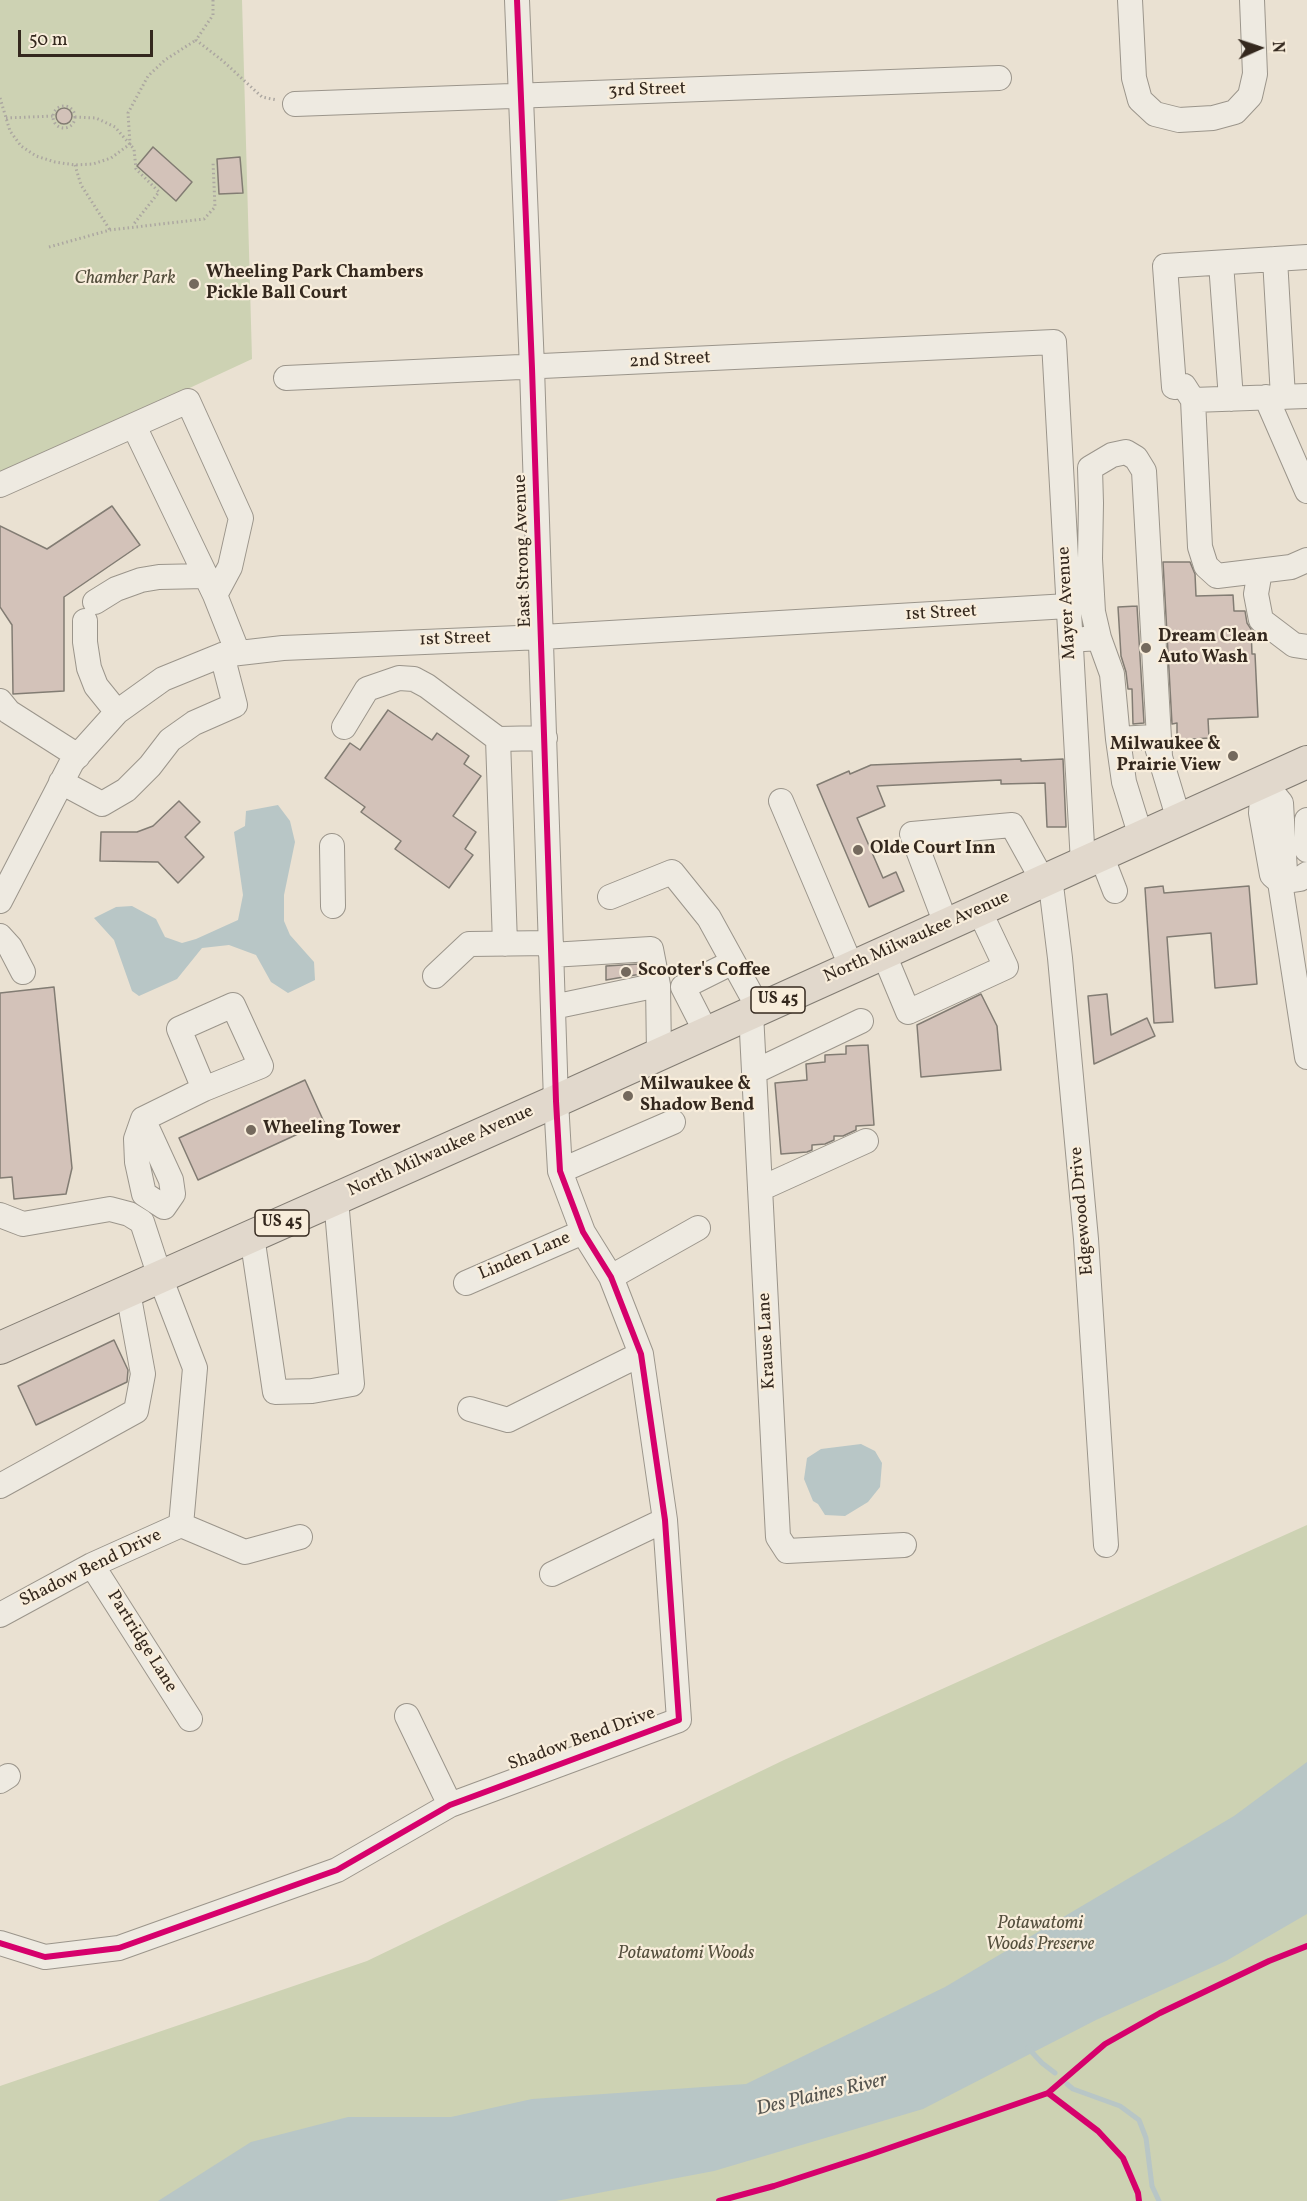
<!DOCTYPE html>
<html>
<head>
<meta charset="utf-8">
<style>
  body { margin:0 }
  #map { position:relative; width:1307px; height:2201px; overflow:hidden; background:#eae1d2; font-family:Vollkorn,serif }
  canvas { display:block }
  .north { position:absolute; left:1229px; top:18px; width:60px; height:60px; -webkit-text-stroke:4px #f8eddb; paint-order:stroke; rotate:87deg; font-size:16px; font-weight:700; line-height:24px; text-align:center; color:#34281e }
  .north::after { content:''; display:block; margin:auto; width:21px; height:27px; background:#34281e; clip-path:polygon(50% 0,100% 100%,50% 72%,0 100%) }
  .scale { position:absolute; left:18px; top:30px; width:135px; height:27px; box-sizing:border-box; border:3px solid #34281e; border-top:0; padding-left:8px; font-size:18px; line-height:21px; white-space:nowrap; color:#34281e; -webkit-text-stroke:4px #f8eddb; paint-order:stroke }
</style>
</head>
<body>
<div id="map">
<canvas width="1307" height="2201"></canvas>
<div class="north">N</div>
<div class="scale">50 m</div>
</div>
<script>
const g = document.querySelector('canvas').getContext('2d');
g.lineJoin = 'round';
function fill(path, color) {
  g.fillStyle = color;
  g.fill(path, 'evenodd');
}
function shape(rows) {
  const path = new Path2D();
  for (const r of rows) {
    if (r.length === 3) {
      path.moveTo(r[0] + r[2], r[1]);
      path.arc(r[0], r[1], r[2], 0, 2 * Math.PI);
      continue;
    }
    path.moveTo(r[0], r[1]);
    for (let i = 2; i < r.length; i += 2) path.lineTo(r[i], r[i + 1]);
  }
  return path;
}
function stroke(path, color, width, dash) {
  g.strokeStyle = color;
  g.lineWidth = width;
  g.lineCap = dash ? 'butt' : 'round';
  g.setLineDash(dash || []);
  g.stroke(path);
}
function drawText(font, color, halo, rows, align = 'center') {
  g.font = font + ' Vollkorn,serif';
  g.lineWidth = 4.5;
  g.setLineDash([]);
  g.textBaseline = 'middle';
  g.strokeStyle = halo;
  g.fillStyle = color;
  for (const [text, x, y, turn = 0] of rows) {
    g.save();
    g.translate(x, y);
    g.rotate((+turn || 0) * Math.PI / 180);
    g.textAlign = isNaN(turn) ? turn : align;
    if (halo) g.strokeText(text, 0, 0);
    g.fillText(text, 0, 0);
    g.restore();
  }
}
fill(shape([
  [0,0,242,0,252,359,0,476],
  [1307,1525,1307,2201,0,2201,0,2086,367,1961,784,1760]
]), '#cdd2b3');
fill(shape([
  [278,805,290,821,295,842,284,895,284,921,290,935,314,962,315,980,288,993,271,982,256,955,229,945,202,948,177,979,139,996,132,991,114,940,94,918,116,907,132,906,156,919,165,937,182,943,196,939,238,920,243,895,234,832,245,826,246,811],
  [861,1444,875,1451,882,1463,880,1487,868,1502,845,1516,825,1515,818,1504,813,1501,804,1479,807,1458,821,1449],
  [1307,1762,1307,1914,1226,1961,1096,2020,923,2109,714,2171,556,2201,158,2201,251,2142,348,2117,451,2117,532,2099,746,2084,945,1987,1234,1816]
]), '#b8c6c6');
stroke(shape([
  [1028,2048,1042,2063,1055,2073],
  [1067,2084,1073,2089,1120,2106,1139,2120,1146,2138,1152,2186,1159,2201]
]), '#b8c6c6', 5);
const building = shape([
  [64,116,8],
  [153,147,192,182,176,201,137,166,153,147],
  [240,157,243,193,219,194,217,159,240,157],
  [112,506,140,545,64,597,64,691,13,694,12,625,0,607,0,526,47,549,112,506],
  [1163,562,1190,562,1195,574,1196,596,1233,595,1234,611,1245,611,1247,623,1251,629,1252,654,1255,654,1258,717,1208,719,1209,738,1177,740,1177,723,1172,724,1163,562],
  [1137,606,1144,723,1133,724,1132,689,1128,689,1126,672,1121,656,1118,607,1137,606],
  [388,710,432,740,437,733,469,756,464,764,481,776,453,816,476,832,465,849,473,855,449,888,395,849,401,841,361,812,365,807,325,778,350,743,360,750,388,710],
  [1021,759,1021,761,1063,759,1066,827,1047,827,1045,783,1001,784,1001,780,877,786,885,806,857,818,883,878,896,872,904,891,869,907,817,785,849,771,850,774,871,765,1021,759],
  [179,801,200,822,185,837,204,857,178,883,158,862,100,861,101,832,137,832,153,826,179,801],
  [1163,886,1164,893,1249,886,1257,984,1215,988,1211,933,1167,937,1173,1022,1154,1023,1145,888,1163,886],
  [639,964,641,974,606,980,606,966,639,964],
  [54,987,72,1168,66,1194,14,1199,12,1177,0,1178,0,993,54,987],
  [981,994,997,1026,1001,1070,921,1077,917,1025,981,994],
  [1107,994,1111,1035,1147,1018,1155,1036,1094,1064,1088,996,1107,994],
  [868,1045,874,1125,856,1126,856,1130,843,1136,834,1136,834,1140,825,1144,812,1145,812,1150,807,1152,781,1154,775,1083,807,1080,806,1064,825,1062,825,1055,846,1054,846,1046,868,1045],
  [305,1080,324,1122,198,1180,179,1138,305,1080],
  [114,1340,128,1370,127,1382,36,1425,18,1386,114,1340]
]);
fill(building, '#d3c2b9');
stroke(building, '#827c73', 1.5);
const minor = shape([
  [1130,0,1134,78,1140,100,1155,114,1179,120,1213,118,1235,112,1250,96,1255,74,1252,0],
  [295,104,999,78],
  [1307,257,1165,266,1174,387,1184,386,1193,400,1200,547,1206,566,1217,576,1291,567,1307,560],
  [1275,259,1283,397],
  [1221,263,1231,399],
  [286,378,1054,342,1083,863],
  [1266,397,1307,491],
  [1193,400,1307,396],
  [134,426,215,595],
  [0,485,188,401,241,518,230,567,215,595,238,653],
  [1260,571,1256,594,1261,620,1294,645,1307,647],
  [95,602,116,589,141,580,159,577,205,576],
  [85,621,85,642,89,668,96,686,117,712],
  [1099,638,1093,612,1090,559,1091,503,1090,468,1112,455,1126,452,1136,458,1144,471,1160,756],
  [1084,639,1099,638,1112,674,1118,739,1124,782,1141,837],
  [0,701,9,712,78,756],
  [344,727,367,689,399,678,414,679,427,686,498,739],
  [1118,739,1154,737,1179,820],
  [1263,781,1261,813,1272,875,1280,882,1307,1057],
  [1263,781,1281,803,1285,872],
  [61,782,102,804,126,790,150,766,170,740,194,723,235,705,222,655],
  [781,801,851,966],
  [1307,820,1307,850],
  [332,846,333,906],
  [1101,855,1115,891],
  [1050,877,1060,958,1086,1239,1106,1545],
  [1280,882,1300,879,1307,874],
  [610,897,672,872,709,918,759,1009],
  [0,901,72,762,117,712,163,679,222,655,283,648,542,637,1068,606],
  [946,924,912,834,1012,825,1043,881],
  [0,936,10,947,23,972],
  [505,944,498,739,545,738],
  [883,952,908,1012,1006,967,979,910],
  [551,955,651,949,658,985,659,1054],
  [435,976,469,944,551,943],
  [553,1007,658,985],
  [751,1013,778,1537,787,1551,904,1545],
  [706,1032,683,987,733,962],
  [754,1072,861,1021],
  [143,1119,171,1180,173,1194,164,1207],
  [560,1171,673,1122],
  [760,1189,866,1141],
  [164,1207,144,1194,137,1162,136,1139,143,1119,204,1089,261,1066,233,1005,179,1029,204,1089],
  [0,1215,23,1224,110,1209,129,1214,142,1222,160,1277,195,1368,181,1525,92,1565,0,1615],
  [252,1236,275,1392,312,1391,352,1384,336,1199],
  [611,1277,698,1228],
  [466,1283,583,1232],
  [470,1409,508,1420,641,1354],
  [0,1486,136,1411,143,1374,128,1292],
  [181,1525,245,1552,300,1537],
  [92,1565,190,1719],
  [552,1574,665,1520],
  [407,1716,450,1805],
  [0,1781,8,1776],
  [0,1943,45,1957,119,1948,337,1870,450,1805,679,1720,665,1520,641,1354,611,1277,583,1232,560,1171,556,1101,532,368,517,0]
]);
const major = shape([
  [0,1348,556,1101,1307,762]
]);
stroke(minor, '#9b958b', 26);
stroke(major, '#827c73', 34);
stroke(shape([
  [213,0,213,15,196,40,223,61,262,97,277,100],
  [0,98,10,131,21,146,36,156,55,162,75,165,93,164,111,158,130,144,128,113,148,76,165,60,196,40],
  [64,117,11],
  [75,117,96,118,115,127,134,149,136,169,159,192,133,225],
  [6,118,54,116],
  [75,165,81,185,110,230],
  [49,247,110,230,204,219,215,207,213,162]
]), '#aca7a1', 3, [1.5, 3]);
stroke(minor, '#eeeae1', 24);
stroke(major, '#e1d8cc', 32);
stroke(shape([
  [0,1943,45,1957,119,1948,337,1870,450,1805,679,1720,665,1520,641,1354,611,1277,583,1232,560,1171,556,1101,532,368,517,0],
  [1048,2093,1098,2131,1123,2158,1138,2193,1139,2201],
  [719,2201,774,2186,866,2156,1048,2093,1105,2044,1160,2013,1269,1961,1307,1946]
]), '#d6006c', 6);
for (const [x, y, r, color] of [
  [194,284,6,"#74695d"],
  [1146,648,6,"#74695d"],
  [1233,756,6,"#74695d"],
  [858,850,6,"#74695d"],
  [626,972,6,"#74695d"],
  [628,1096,6,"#74695d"],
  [251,1130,6,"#74695d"]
]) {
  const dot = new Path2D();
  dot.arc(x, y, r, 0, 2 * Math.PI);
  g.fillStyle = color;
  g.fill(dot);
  stroke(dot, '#f8eddb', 2);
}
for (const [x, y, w] of [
  [778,1000,54],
  [282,1223,54]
]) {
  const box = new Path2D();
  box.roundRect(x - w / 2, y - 13, w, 26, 4.5);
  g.fillStyle = '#f8eddb';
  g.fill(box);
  stroke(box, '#34281e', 1.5);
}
drawText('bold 16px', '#34281e', null, [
  ["US 45",778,1000],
  ["US 45",282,1223]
]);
drawText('18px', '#34281e', '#f8eddb', [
  ["3rd Street",647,91,-2],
  ["2nd Street",670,361,-3],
  ["East Strong Avenue",524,551,-92],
  ["Mayer Avenue",1068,603,-93],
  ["1st Street",941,614,-3],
  ["1st Street",455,640,-2],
  ["North Milwaukee Avenue",917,938,-24],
  ["North Milwaukee Avenue",441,1152,-24],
  ["Edgewood Drive",1083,1211,-95],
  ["Linden Lane",525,1257,-23],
  ["Krause Lane",768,1341,-93],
  ["Shadow Bend Drive",91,1569,-26],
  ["Partridge Lane",141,1642,58],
  ["Shadow Bend Drive",582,1740,-20]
]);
drawText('bold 18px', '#34281e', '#f8eddb', [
  ["Wheeling Park Chambers",206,274],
  ["Pickle Ball Court",206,295],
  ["Dream Clean",1158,638],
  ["Auto Wash",1158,659],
  ["Milwaukee &",1221,746,"right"],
  ["Prairie View",1221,767,"right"],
  ["Olde Court Inn",870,850],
  ["Scooter's Coffee",638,972],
  ["Milwaukee &",640,1086],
  ["Shadow Bend",640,1107],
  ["Wheeling Tower",263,1130]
], 'left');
drawText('italic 18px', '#544f3d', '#f8eddb', [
  ["Chamber Park",125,280],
  ["Potawatomi",1040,1925],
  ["Woods Preserve",1040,1946],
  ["Potawatomi Woods",686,1955]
]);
drawText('italic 20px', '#55544f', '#f8eddb', [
  ["Des Plaines River",822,2096,-13]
]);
</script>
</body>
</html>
